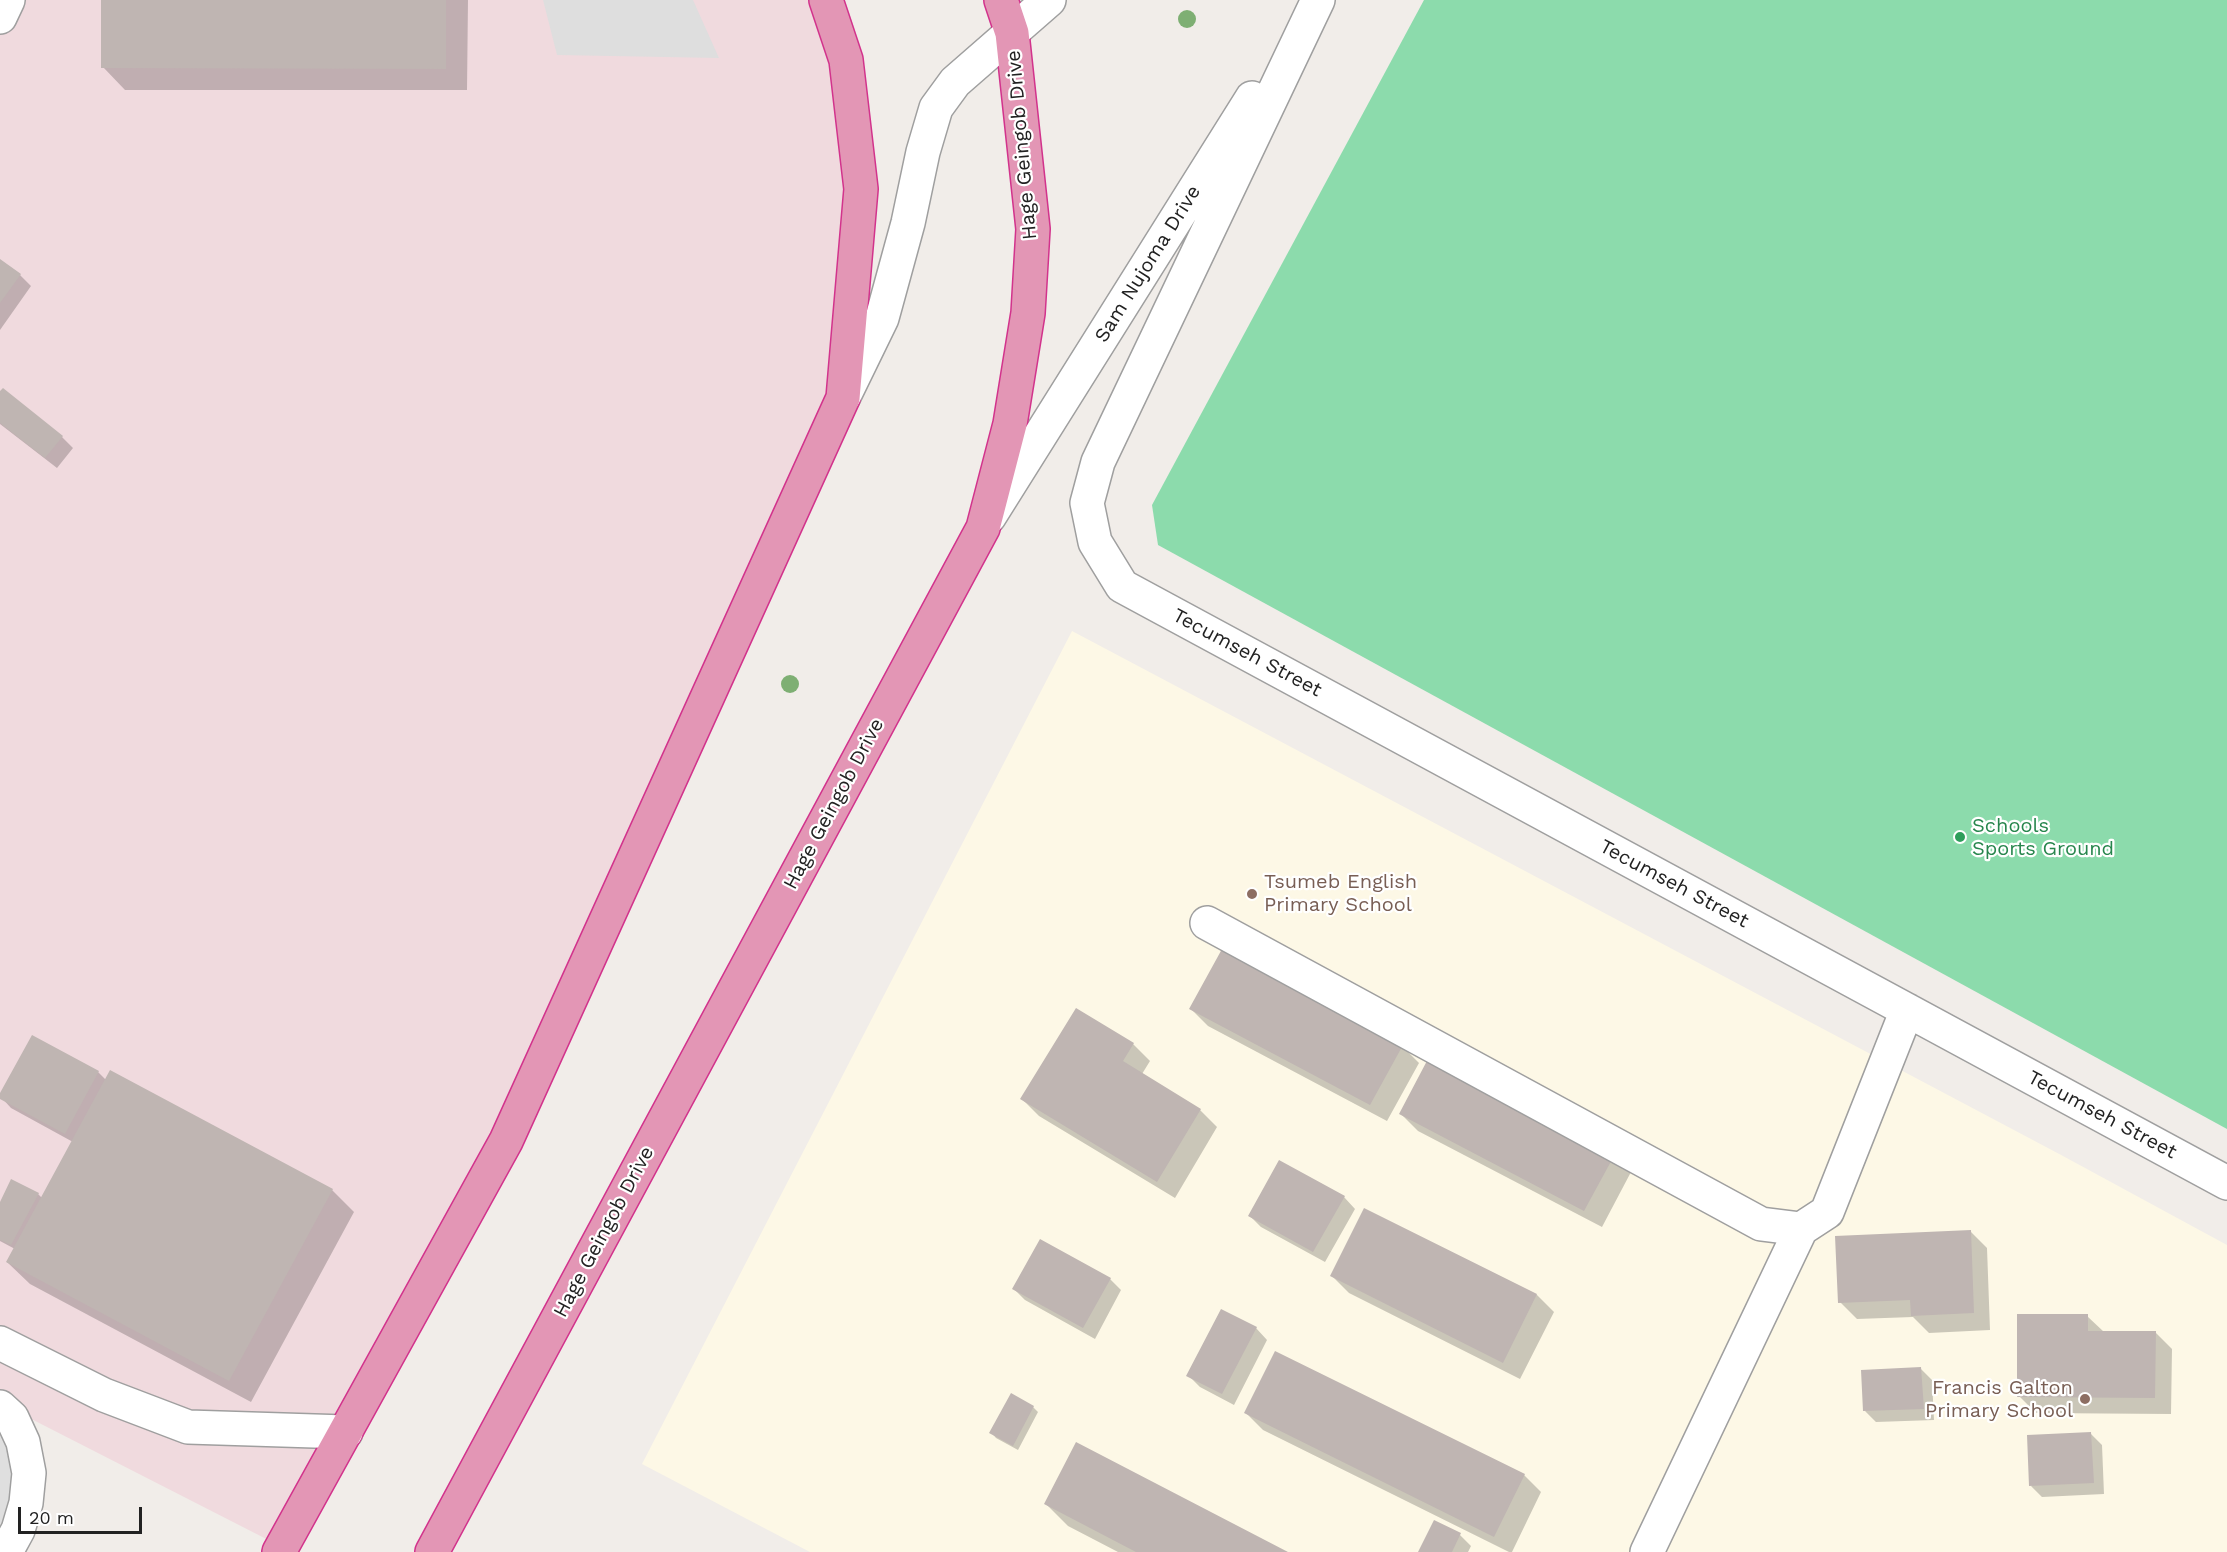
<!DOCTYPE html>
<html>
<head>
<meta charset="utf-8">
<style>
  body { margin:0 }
  #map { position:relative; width:2227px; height:1552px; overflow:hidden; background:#f1ede9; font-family:"Work Sans",sans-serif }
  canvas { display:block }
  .scale { position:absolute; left:18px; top:1507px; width:124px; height:27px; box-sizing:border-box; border:3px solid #222; border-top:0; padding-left:8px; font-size:18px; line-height:21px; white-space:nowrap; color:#222; -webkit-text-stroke:4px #fff; paint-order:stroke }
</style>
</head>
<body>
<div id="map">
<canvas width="2227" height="1552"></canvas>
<div class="scale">20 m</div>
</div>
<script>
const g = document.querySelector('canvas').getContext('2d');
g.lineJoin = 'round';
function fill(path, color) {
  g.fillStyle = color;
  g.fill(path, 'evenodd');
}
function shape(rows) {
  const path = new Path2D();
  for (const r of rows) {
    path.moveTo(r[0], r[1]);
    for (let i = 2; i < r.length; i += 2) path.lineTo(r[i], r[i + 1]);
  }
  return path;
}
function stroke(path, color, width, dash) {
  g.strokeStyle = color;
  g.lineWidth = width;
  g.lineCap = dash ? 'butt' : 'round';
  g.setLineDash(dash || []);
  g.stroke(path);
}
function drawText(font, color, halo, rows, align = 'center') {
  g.font = font + ' "Work Sans",sans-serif';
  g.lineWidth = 4.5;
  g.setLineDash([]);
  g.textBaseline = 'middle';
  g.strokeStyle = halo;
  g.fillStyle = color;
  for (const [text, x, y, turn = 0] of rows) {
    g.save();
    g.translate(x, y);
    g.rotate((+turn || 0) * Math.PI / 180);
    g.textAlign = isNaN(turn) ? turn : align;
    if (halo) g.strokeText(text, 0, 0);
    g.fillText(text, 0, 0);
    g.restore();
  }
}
fill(shape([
  [0,1416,25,1467,0,1552]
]), '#dfdfdf');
fill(shape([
  [0,0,826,0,846,60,843,398,506,1141,282,1547,0,1403]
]), '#f0dade');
fill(shape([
  [1072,631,2063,1156,2227,1245,2227,1552,810,1552,642,1464]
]), '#fdf8e6');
fill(shape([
  [1424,0,2227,0,2227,1129,1158,545,1152,505]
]), '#8cdbac');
fill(shape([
  [543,0,693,0,719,58,557,55]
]), '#dedede');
fill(shape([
  [103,0,468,0,467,90,125,90,103,67],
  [0,261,20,275,31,286,0,330],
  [0,394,62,437,73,448,57,468,0,424],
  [1191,1009,1402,1046,1419,1063,1387,1121,1208,1026],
  [1133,1044,1150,1061,1142,1074,1200,1110,1217,1127,1175,1198,1039,1116,1022,1099],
  [1430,1059,1631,1172,1602,1227,1418,1131,1401,1114],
  [98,1072,106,1080,332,1190,354,1212,251,1402,30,1284,7,1262,15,1249,0,1241,0,1205,38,1194,42,1198,73,1142,11,1108,0,1096],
  [1344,1197,1355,1209,1325,1262,1261,1227,1250,1216],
  [1365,1210,1537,1295,1554,1312,1520,1379,1349,1293,1332,1276],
  [1970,1231,1987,1248,1990,1330,1929,1333,1913,1317,1857,1319,1840,1302],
  [1110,1279,1121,1290,1095,1339,1025,1300,1014,1289],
  [2087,1316,2104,1332,2155,1332,2172,1349,2171,1414,2036,1413,2019,1396],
  [1256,1328,1267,1340,1234,1405,1200,1387,1188,1375],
  [1920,1368,1932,1380,1934,1420,1876,1422,1865,1411],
  [1033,1407,1038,1412,1018,1450,996,1438,991,1432],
  [1246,1413,1524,1475,1541,1492,1512,1552,1509,1552,1263,1430],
  [2091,1434,2102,1445,2104,1494,2042,1497,2031,1486],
  [1046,1504,1285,1552,1118,1552,1068,1526],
  [1460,1535,1471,1546,1468,1552,1420,1552]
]), '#0003');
fill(shape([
  [101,0,446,0,446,69,101,68],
  [0,259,21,274,0,303],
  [3,388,63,436,45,458,0,423,0,391],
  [1222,949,1403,1045,1370,1105,1189,1009],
  [1076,1008,1134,1043,1123,1061,1201,1109,1157,1182,1020,1099],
  [32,1035,99,1071,65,1134,0,1099,0,1093],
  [1429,1057,1615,1154,1584,1211,1399,1114],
  [110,1070,333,1189,229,1381,6,1262],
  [1279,1160,1345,1196,1313,1252,1248,1216],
  [11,1179,39,1193,11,1245,0,1240,0,1202],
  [1364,1208,1537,1294,1503,1363,1330,1276],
  [1971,1230,1974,1313,1911,1316,1910,1300,1838,1303,1835,1236],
  [1040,1239,1111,1278,1083,1328,1012,1289],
  [1221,1309,1257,1327,1222,1394,1186,1376],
  [2017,1314,2088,1314,2088,1331,2156,1331,2155,1398,2017,1397],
  [1275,1351,1525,1474,1494,1537,1244,1413],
  [1921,1367,1924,1409,1863,1411,1861,1370],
  [1011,1393,1034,1406,1013,1446,989,1433],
  [2091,1432,2094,1483,2029,1486,2027,1435],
  [1076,1442,1288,1552,1136,1552,1044,1504],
  [1434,1520,1461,1533,1452,1552,1418,1552]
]), '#bfb5b2');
const minor = shape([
  [1318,0,1098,462,1087,503,1095,542,1122,586,2227,1183],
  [0,17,8,0],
  [844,396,882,318,908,223,923,152,936,108,955,82,1049,0],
  [989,517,1252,98],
  [1207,923,1761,1224,1801,1229,1827,1212,1907,1010],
  [0,1343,104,1395,188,1427,346,1432],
  [0,1407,12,1418,23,1442,29,1473,26,1503,18,1530,6,1552],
  [1647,1552,1801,1229]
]);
const highway = shape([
  [279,1552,506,1141,843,398,861,189,846,60,826,0],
  [432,1552,983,528,1010,424,1028,313,1033,229,1012,33,1001,0]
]);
stroke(minor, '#9f9f9f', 36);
stroke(highway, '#d2338c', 36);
stroke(minor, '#fff', 33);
stroke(highway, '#e396b5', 33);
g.fillStyle = '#7eaf73';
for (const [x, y] of [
  [1187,19],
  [790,684]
]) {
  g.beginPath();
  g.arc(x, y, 9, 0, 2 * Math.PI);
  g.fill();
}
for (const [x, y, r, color] of [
  [1960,837,6,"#2e9e5b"],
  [1252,894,6,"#8d6e63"],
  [2085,1399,6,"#8d6e63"]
]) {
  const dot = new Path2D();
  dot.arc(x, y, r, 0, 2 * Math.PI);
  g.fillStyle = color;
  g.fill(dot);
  stroke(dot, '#fff', 2);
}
drawText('20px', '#222', '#fff', [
  ["Hage Geingob Drive",1022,145,-95],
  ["Sam Nujoma Drive",1148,264,-58],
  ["Tecumseh Street",1247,653,28],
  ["Hage Geingob Drive",834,804,-62],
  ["Tecumseh Street",1674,884,28],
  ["Tecumseh Street",2102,1115,28],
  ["Hage Geingob Drive",604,1232,-62]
]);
drawText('20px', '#27864d', '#fff', [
  ["Schools",1972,826],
  ["Sports Ground",1972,849]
], 'left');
drawText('20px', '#785e54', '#fff', [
  ["Tsumeb English",1264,882],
  ["Primary School",1264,905],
  ["Francis Galton",2073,1388,"right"],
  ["Primary School",2073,1411,"right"]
], 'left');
</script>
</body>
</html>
